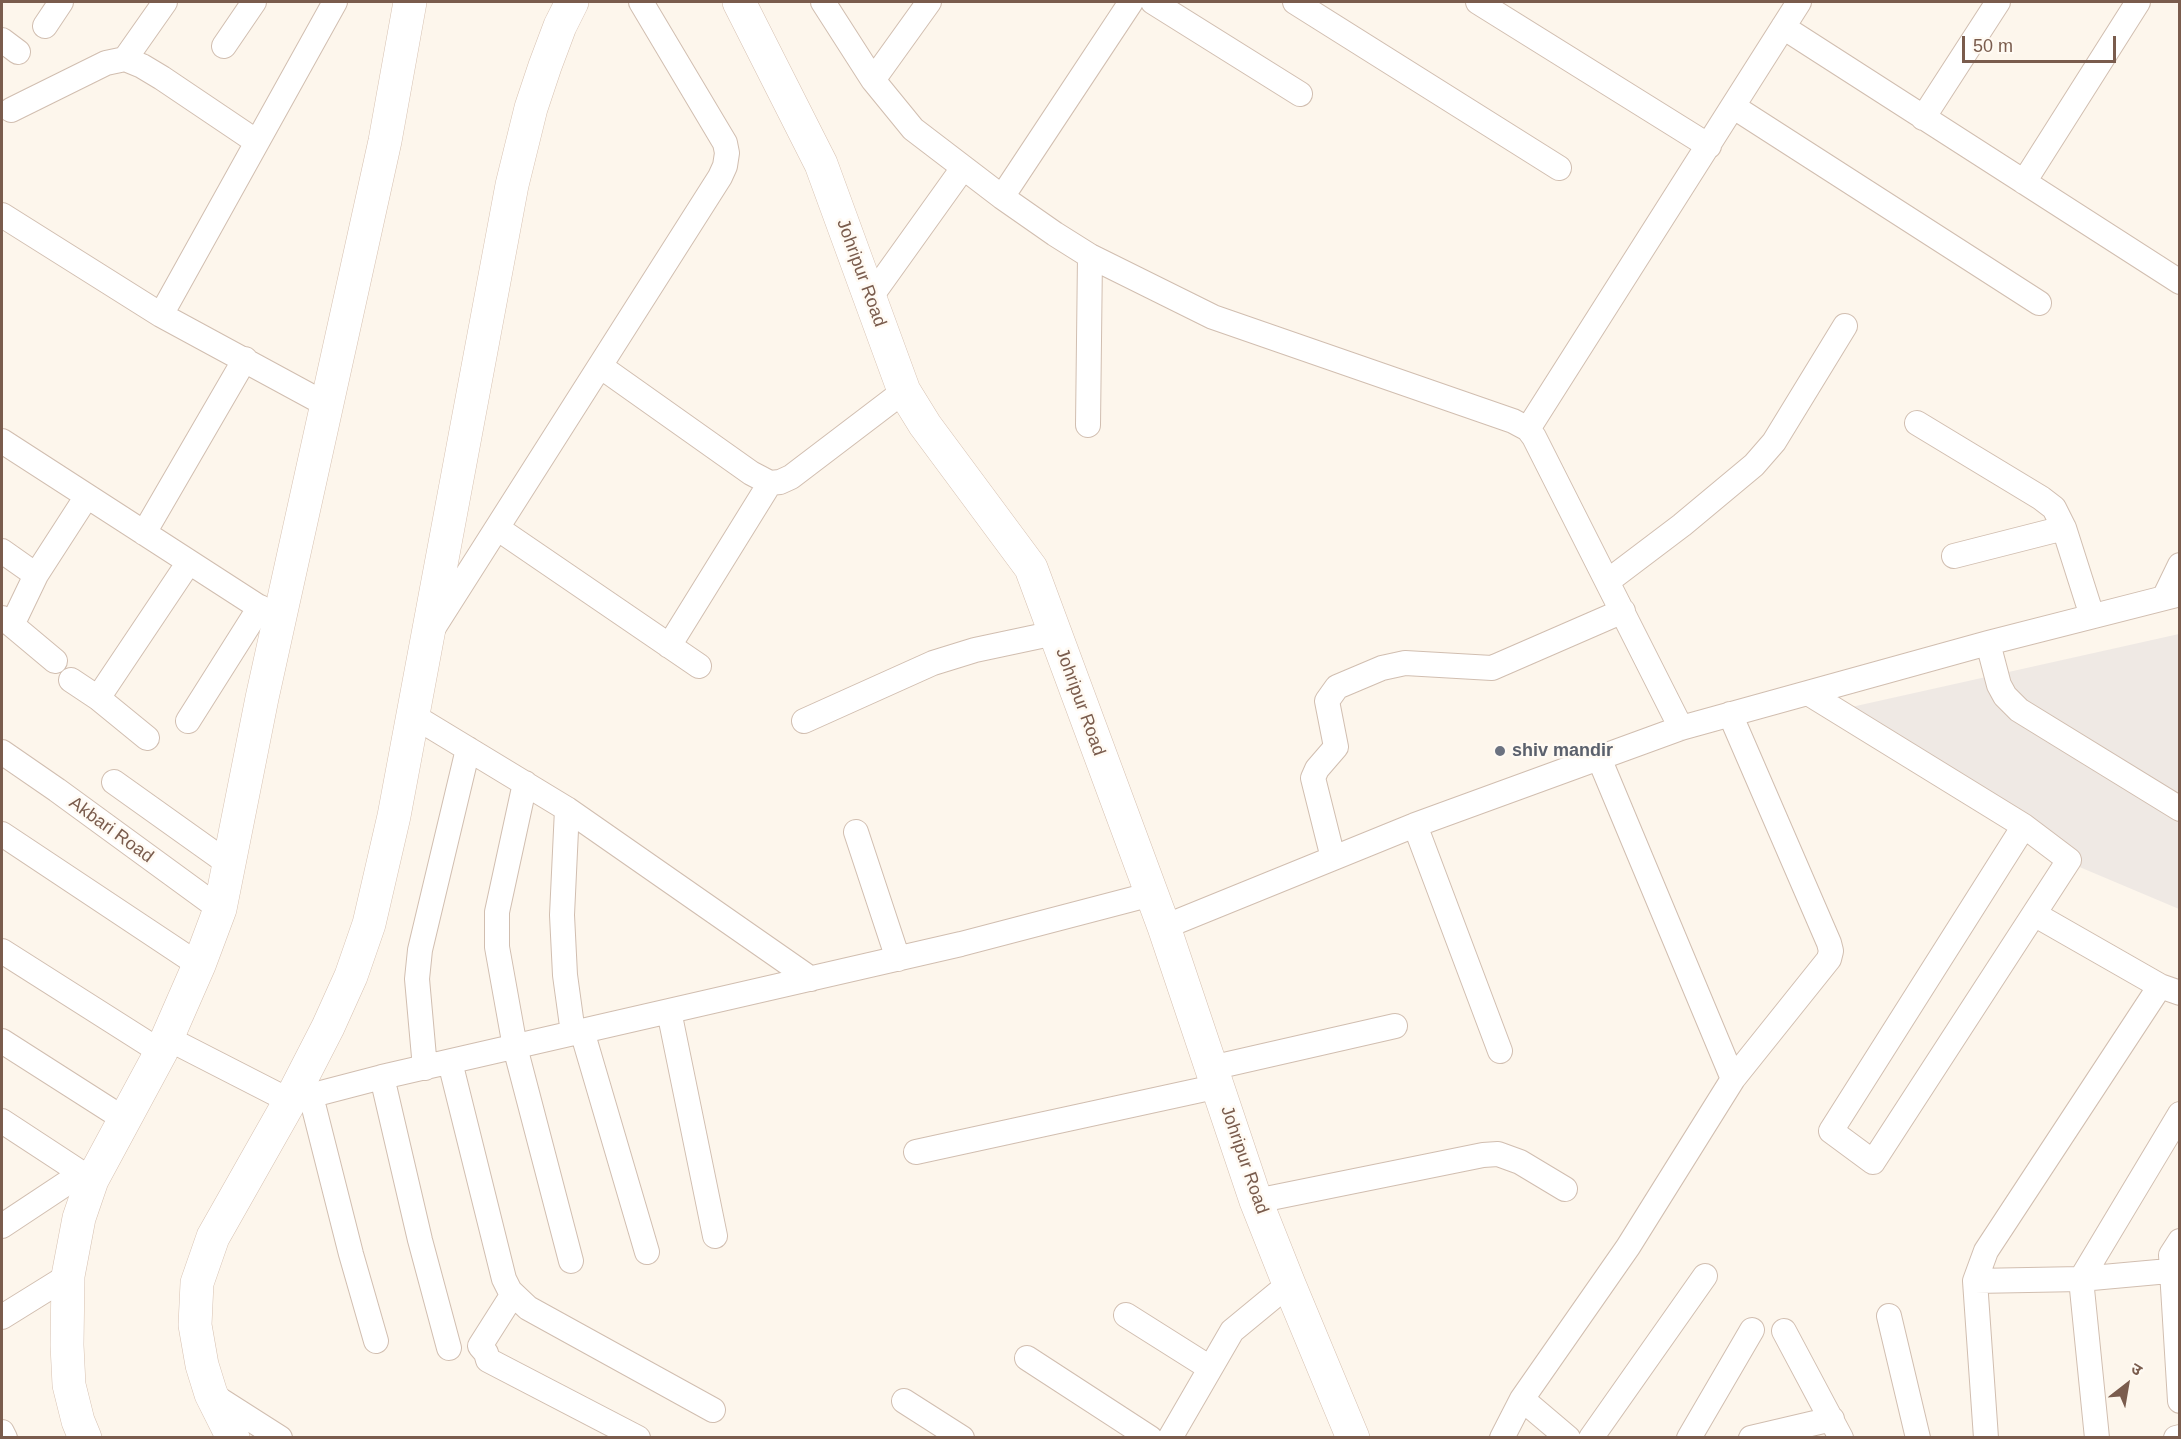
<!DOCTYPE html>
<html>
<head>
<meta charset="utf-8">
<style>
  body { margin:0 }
  #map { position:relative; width:2181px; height:1439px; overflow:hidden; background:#fdf6ec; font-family:Helvetica,"Noto Sans Devanagari",sans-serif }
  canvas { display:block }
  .frame { position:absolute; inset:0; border:3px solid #7a5c4d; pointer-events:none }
  .north { position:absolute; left:2097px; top:1355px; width:60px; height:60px; -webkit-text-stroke:4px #fffaf3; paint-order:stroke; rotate:31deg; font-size:16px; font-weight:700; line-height:24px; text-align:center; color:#7a5c4d }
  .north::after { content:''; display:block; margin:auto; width:21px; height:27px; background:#7a5c4d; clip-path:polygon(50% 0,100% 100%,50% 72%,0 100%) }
  .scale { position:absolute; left:1962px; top:36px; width:154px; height:27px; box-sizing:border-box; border:3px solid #7a5c4d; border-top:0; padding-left:8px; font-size:18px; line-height:21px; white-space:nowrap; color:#7a5c4d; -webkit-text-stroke:4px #fffaf3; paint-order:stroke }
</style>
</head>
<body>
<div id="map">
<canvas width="2181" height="1439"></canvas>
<div class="frame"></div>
<div class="north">उ</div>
<div class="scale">50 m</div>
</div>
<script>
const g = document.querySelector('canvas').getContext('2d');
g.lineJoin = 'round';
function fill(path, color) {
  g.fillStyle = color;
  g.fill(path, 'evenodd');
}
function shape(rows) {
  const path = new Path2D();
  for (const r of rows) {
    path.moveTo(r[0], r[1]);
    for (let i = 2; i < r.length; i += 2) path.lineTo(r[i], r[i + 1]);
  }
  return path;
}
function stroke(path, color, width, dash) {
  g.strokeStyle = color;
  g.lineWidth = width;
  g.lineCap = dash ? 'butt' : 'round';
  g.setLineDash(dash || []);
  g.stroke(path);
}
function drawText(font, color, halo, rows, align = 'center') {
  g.font = font + ' Helvetica,sans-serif';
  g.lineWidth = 5;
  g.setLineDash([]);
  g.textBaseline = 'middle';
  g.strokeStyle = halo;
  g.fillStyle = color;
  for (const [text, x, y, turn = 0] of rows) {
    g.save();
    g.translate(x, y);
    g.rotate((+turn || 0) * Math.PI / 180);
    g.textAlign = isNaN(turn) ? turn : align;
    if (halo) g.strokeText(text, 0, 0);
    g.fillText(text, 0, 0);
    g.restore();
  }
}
fill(shape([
  [2179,634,2179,909,2070,863,1829,712]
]), '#efe9e4');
const street = shape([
  [823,2,873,80,913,129,1002,197,1055,234,1090,256,1213,317,1513,421,1528,429,1534,437,1681,728],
  [1153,2,1300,94],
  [1295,2,1559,168],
  [1478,2,1709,146],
  [45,26,61,2],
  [1783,27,2180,282],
  [2,40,18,52],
  [224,46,254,2],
  [125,59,165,2],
  [873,80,929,2],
  [1734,107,2039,303],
  [11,110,106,63,125,59,142,66,162,78,257,142],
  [1923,118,1998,2],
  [2024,182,2138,2],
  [1002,197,1131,2],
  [2,215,161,315,327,405],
  [870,298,963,168],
  [161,315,335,2],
  [600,366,751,473,770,483,780,482,791,477,904,391],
  [1917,423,2041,498,2054,508,2064,528,2092,616],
  [1088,425,1090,256],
  [1528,429,1799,2],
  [2,441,279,620],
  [497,528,699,666],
  [144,533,245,359],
  [2,551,36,575],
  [1954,556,2064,528],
  [1608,581,1682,525,1754,465,1774,442,1845,326],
  [2164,598,2180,565],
  [2,618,12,625,55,661],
  [12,625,36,575,87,496],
  [434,627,720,177,725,166,727,153,725,143,641,2],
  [1988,643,1999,685,2005,696,2019,710,2180,809],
  [669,646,770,483],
  [71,680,98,698,147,738],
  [1808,693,2024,826,1831,1131,1873,1162,2069,860,2024,826],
  [98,698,189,562],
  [412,715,567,809,811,979],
  [188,721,260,607],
  [804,721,933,663,975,650,1055,633],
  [2,752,57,790,220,909],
  [1599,758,1733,1079],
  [114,782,229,864],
  [525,783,497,912,497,947,515,1047,571,1261],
  [567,809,562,915,565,975,573,1033],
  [1415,825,1500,1051],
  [856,832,898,959],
  [2,834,199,965],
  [1333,858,1313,778,1317,769,1336,747,1327,701,1337,687,1382,668,1405,663,1492,668,1623,611],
  [2034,914,2160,986,2180,993],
  [1164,927,1415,825,1681,728,1988,643,2180,594],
  [2,951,161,1052],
  [669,1011,715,1236],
  [582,1031,647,1252],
  [167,1038,290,1101,382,1077,961,944,1152,894],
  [2,1041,124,1119],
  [450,1062,504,1279,510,1291,528,1308,713,1410],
  [425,1068,417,979,420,950,468,749],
  [1211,1068,1395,1026],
  [382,1077,420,1240,449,1348],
  [311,1096,351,1254,376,1341],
  [2,1121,92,1180],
  [916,1152,1219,1086],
  [1256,1201,1483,1155,1498,1154,1520,1162,1565,1189],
  [2,1226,82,1173],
  [2180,1241,2171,1255,2180,1401],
  [1975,1281,2081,1279,2180,1270],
  [513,1294,480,1346,486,1353,488,1360,638,1438],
  [1126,1315,1210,1368],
  [1889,1316,1918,1438],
  [2,1317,68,1276],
  [1784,1331,1841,1438],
  [1027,1358,1150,1438],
  [211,1394,280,1438],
  [1522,1399,1568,1438],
  [904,1401,962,1438],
  [2,1432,5,1438],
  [1170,1438,1232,1331,1289,1284],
  [1502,1438,1522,1399,1628,1247,1733,1079,1829,959,1831,951,1829,943,1730,714],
  [1591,1438,1705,1276],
  [1689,1438,1752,1330],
  [1751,1438,1832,1419],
  [1986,1438,1975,1281,1986,1251,2160,986],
  [2097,1438,2081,1279,2180,1114],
  [2176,1438,2180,1437]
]);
const secondary = shape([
  [739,2,821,164,904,391,925,425,1031,568,1164,927,1256,1201,1289,1284,1353,1438],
  [85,1438,78,1421,69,1385,67,1345,68,1276,79,1218,92,1180,161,1052,199,965,220,909,262,698,385,141,410,2],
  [233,1438,211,1394,202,1365,195,1325,197,1283,213,1237,290,1101,328,1027,351,976,369,924,394,816,512,185,531,108,545,66,560,26,572,2]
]);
stroke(street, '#d1beb0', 26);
stroke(secondary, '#d6c0b0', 34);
stroke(street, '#fff', 24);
stroke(secondary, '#fff', 33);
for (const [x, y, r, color] of [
  [1500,751,6,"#6b7280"]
]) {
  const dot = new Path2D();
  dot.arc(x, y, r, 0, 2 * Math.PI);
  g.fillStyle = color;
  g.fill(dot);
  stroke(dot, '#fffaf3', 2);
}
drawText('18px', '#7a5c4d', '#fffaf3', [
  ["Johripur Road",861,273,70],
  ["Johripur Road",1080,702,70],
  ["Akbari Road",111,830,36],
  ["Johripur Road",1244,1160,71]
]);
drawText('bold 18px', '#5b616d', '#fffaf3', [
  ["shiv mandir",1512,751]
], 'left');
</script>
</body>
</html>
